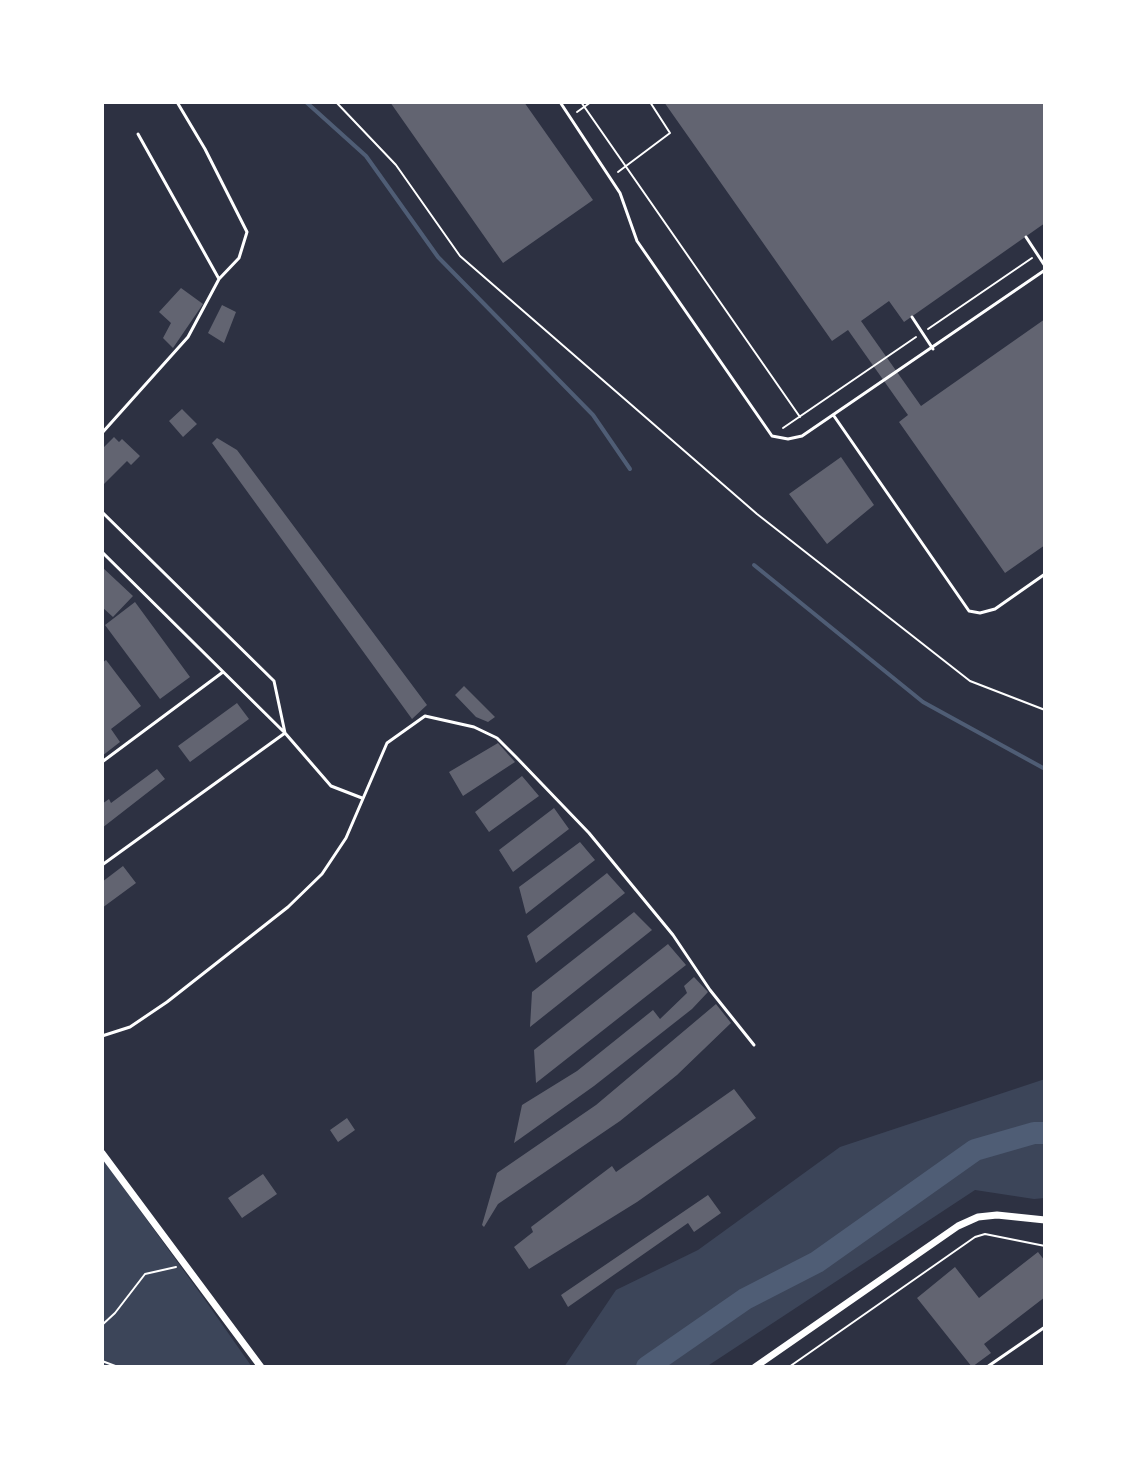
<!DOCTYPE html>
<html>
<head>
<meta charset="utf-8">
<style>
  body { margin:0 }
  #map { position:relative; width:1147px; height:1469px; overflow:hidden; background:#2d3142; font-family:"Exo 2",sans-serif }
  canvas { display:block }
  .frame { position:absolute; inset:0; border:104px solid #fff; pointer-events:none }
</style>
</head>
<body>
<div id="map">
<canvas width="1147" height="1469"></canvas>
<div class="frame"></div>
</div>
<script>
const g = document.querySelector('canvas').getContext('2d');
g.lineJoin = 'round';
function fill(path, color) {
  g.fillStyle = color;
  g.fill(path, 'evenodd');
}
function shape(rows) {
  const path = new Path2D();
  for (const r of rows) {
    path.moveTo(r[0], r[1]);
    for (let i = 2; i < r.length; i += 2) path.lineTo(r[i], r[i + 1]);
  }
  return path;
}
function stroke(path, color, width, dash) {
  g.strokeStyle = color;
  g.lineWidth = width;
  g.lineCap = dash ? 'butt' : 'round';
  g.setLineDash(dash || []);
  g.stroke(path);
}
fill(shape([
  [1045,1079,1045,1198,1034,1199,975,1190,706,1367,564,1367,616,1290,698,1250,840,1147],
  [102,1158,205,1300,252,1367,102,1367]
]), '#3c4559');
stroke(shape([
  [306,102,366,156,438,257,593,415,630,469],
  [754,565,923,702,1045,769]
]), '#4f5d75', 4);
stroke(shape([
  [647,1367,745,1299,817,1262,975,1150,1034,1133,1045,1133]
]), '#4f5d75', 22);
fill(shape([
  [390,102,524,102,593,200,503,263],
  [664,102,1045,102,1045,223,904,322,889,301,861,321,921,406,1045,319,1045,545,1005,573,899,422,908,415,848,330,832,341],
  [181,288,203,304,173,348,163,338,171,323,159,312],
  [222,305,236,312,224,343,208,333],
  [182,409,197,424,183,437,169,421],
  [114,437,119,442,122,439,140,456,131,465,127,461,102,486,102,449],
  [217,438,237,450,427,705,412,719,212,443],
  [841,457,874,505,827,544,789,494],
  [102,567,133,596,113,617,102,607],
  [135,602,190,677,160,699,105,625],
  [106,660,141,706,111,729,120,742,102,756,102,663],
  [464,686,495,717,488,722,476,717,455,695],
  [237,703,249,719,190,762,178,746],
  [498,743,515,762,463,796,449,772],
  [157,769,165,779,102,828,102,804,109,799,111,803],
  [522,776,539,796,489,832,475,812],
  [554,808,569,829,513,872,499,850],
  [580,842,595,860,526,914,519,887],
  [123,866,136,883,102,908,102,882],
  [607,873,625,893,536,963,527,936],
  [634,912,652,930,530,1027,532,992],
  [668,944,686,965,536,1083,534,1050],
  [694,977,708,992,692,1009,594,1086,514,1143,522,1105,577,1071,653,1010,660,1019,687,993,684,986],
  [716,1004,731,1023,677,1075,620,1121,498,1204,484,1227,482,1225,497,1173,596,1105],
  [734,1089,756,1118,637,1202,529,1269,514,1247,533,1232,531,1227,612,1166,616,1172],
  [347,1118,355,1130,338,1142,330,1130],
  [263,1174,277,1194,242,1218,228,1198],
  [708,1195,721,1213,694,1232,688,1223,568,1307,561,1295],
  [1038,1252,1045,1261,1045,1297,984,1344,991,1353,972,1367,917,1298,955,1267,979,1298]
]), '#626471');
stroke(shape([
  [336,102,396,165,460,256,757,514,970,681,1045,710],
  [581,102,800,417],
  [577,112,591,102],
  [618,172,670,133,650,102],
  [928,329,1032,258],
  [783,428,916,337],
  [102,1325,115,1313,145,1274,176,1267],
  [102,1361,118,1367],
  [789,1367,975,1237,985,1234,1045,1246]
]), '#fff', 2);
stroke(shape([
  [560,102,620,193,637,241,772,436,788,439,802,436,1045,270],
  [138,134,219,279],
  [1026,237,1045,266],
  [912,317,933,349],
  [834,416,969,611,980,613,995,609,1045,574],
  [102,433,188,337,219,279,239,258,247,232,205,149,177,102],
  [102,512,274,681,285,733,102,865],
  [102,552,285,733,331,786,362,798],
  [102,762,223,672],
  [102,1036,130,1027,167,1002,288,907,322,874,346,838,387,743,425,716,474,727,497,738,516,757,589,833,673,935,710,990,754,1045],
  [987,1367,1045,1327]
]), '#fff', 3);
stroke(shape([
  [102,1153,261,1367],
  [755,1367,958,1226,978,1217,997,1215,1045,1220]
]), '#fff', 7);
</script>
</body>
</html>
